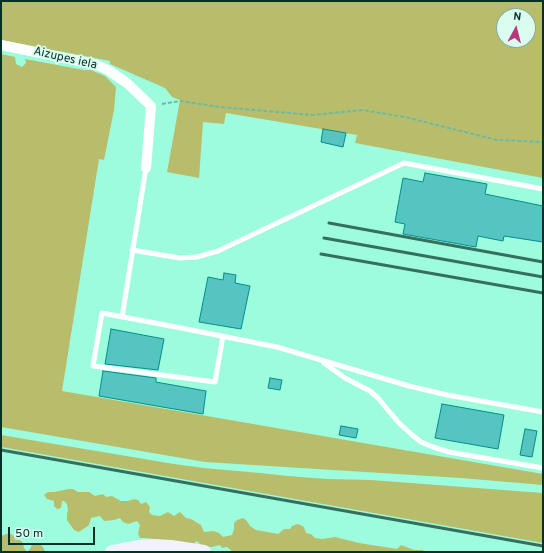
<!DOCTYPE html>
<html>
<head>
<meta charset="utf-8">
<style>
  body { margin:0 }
  #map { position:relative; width:544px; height:553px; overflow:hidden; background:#9dfcde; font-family:Overpass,sans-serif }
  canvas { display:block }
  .frame { position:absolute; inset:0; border:2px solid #063126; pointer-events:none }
  .north { position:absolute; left:496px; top:8px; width:40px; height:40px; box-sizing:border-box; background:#dafdf0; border:1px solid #85ab9f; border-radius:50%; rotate:7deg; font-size:11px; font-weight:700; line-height:16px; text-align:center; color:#063126 }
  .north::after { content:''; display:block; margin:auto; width:14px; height:18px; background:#ba377d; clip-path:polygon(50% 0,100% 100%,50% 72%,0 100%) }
  .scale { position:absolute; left:8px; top:527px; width:87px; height:18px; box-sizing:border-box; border:2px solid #063126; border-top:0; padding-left:5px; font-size:12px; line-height:14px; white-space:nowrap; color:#063126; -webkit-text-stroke:3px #dafdf0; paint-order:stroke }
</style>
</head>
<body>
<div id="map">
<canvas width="544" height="553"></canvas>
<div class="frame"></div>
<div class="north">N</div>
<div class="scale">50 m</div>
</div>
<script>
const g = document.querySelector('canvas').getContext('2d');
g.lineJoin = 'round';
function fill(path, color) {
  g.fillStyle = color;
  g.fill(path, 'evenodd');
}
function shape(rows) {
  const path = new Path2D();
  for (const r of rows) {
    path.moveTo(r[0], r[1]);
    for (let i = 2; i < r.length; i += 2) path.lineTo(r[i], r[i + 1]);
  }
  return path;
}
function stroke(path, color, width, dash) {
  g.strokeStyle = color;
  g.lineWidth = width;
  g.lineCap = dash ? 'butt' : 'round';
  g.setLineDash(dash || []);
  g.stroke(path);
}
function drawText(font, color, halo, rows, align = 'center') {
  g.font = font + ' Overpass,sans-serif';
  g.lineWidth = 4;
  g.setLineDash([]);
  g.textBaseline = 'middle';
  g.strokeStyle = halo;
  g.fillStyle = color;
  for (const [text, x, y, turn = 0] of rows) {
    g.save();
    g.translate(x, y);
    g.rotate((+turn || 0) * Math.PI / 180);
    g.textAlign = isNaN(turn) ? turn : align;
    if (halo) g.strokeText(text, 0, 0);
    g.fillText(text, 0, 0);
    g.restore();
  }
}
fill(shape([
  [1,1,543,1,543,178,355,143,357,135,226,113,224,124,203,122,199,178,167,172,180,100,172,97,165,88,110,64,110,61,1,40],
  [504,16,528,16,528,40,504,40],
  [1,54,15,57,16,64,22,67,26,63,25,59,84,70,91,70,105,76,116,87,114,110,104,160,99,159,62,391,543,474,543,485,461,478,205,462,1,427],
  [1,435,174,464,204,468,260,473,288,476,327,479,371,480,543,493,543,543,1,447],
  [69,489,73,489,78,492,89,492,95,496,103,494,106,497,112,496,121,501,128,501,134,499,138,500,141,504,146,502,150,507,149,512,152,515,160,516,168,512,174,516,180,512,186,518,191,519,201,525,204,532,213,531,219,533,223,537,232,535,234,529,234,523,237,520,243,518,247,521,250,526,256,530,278,534,284,529,290,529,292,526,298,524,304,527,306,533,311,534,315,538,322,539,335,537,359,543,397,549,401,545,414,550,422,550,426,552,240,552,232,551,227,547,222,548,220,545,212,547,202,546,198,542,196,541,194,544,145,538,140,538,138,534,140,525,137,521,128,524,123,522,120,518,114,520,104,521,100,516,91,518,89,525,79,532,74,530,67,520,67,514,68,510,67,504,64,501,62,501,61,508,57,509,54,506,54,501,47,499,44,495,48,492,54,492],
  [9,533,14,536,15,540,20,540,23,543,24,548,27,552,1,552,1,536],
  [36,544,40,544,43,547,45,552,28,552,32,545]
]), '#b8bd6c');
const building = shape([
  [323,129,346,133,343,147,321,142,323,129],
  [425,173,487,184,485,194,543,206,543,242,504,236,503,241,478,236,476,247,403,234,405,224,395,222,403,178,423,182,425,173],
  [224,273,236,275,235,283,250,286,241,329,199,322,208,277,223,280,224,273],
  [111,329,164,339,158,370,105,364,111,329],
  [103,371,156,378,156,382,206,391,203,414,99,396,103,371],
  [270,378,282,380,280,390,268,388,270,378],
  [442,404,504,415,498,449,435,438,442,404],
  [341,426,358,429,356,438,339,435,341,426],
  [525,429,537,431,532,457,520,455,525,429]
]);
fill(building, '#56c4c0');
stroke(building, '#028e8b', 1);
stroke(shape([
  [162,104,180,101,220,107,313,115,362,110,405,117,497,140,543,142]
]), '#6cbaa2', 2, [4, 2]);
stroke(shape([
  [132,250,180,258,197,257,218,251,404,163,543,189],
  [122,317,146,168],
  [223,336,215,382,93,366,102,313,176,327,277,347,409,386,447,395,543,412],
  [324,363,345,378,370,391,378,398,398,422,411,434,421,442,433,447,449,452,543,468]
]), '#fff', 5);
stroke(shape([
  [1,45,94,64,108,70,127,83,151,106,146,168]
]), '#fff', 10);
stroke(shape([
  [112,552,138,547,154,546,171,547,204,552]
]), '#f2f1fe', 14);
stroke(shape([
  [329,223,543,262],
  [324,238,543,277],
  [321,254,543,293],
  [1,450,543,546]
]), '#35705f', 3);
drawText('12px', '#063126', '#dafdf0', [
  ["Aizupes iela",65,59,13]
]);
</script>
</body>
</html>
